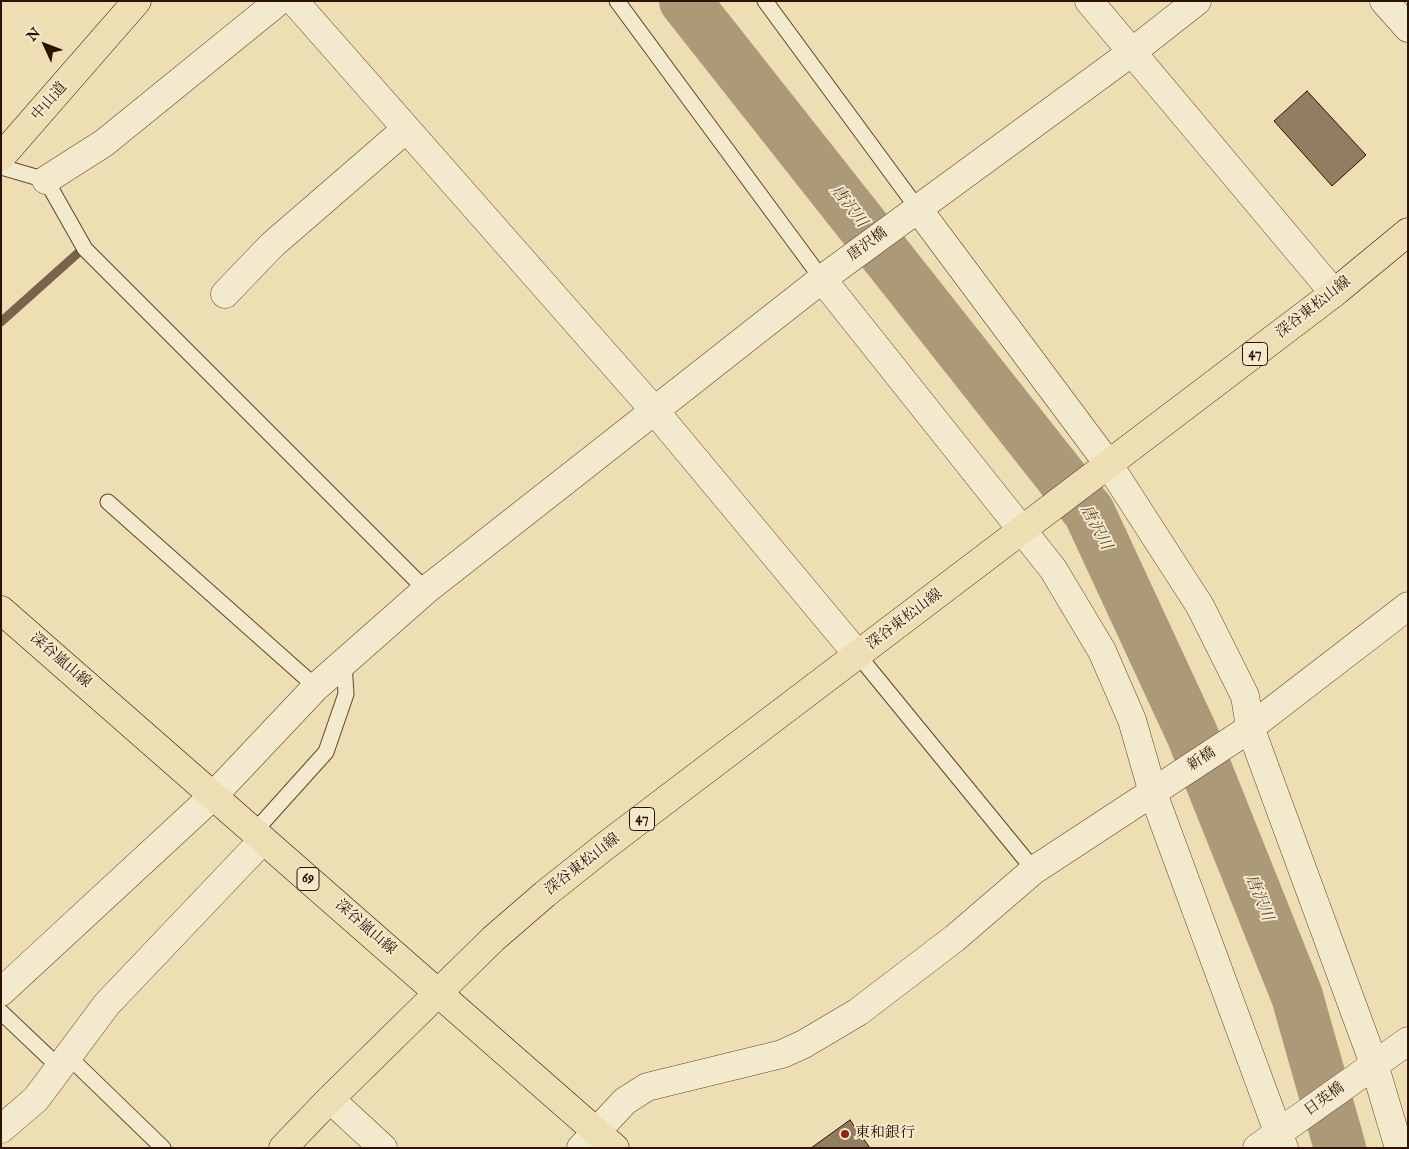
<!DOCTYPE html>
<html>
<head>
<meta charset="utf-8">
<style>
  body { margin:0 }
  #map { position:relative; width:1409px; height:1149px; overflow:hidden; background:#eddfb3; font-family:"IM FELL English",serif }
  canvas { display:block }
  .frame { position:absolute; inset:0; border:2px solid #2e1203; pointer-events:none }
  .north { position:absolute; left:20px; top:20px; width:50px; height:50px; -webkit-text-stroke:4px #f3eace; paint-order:stroke; rotate:313deg; font-size:14px; font-weight:700; line-height:20px; text-align:center; color:#2e1203 }
  .north::after { content:''; display:block; margin:auto; width:18px; height:22px; background:#2e1203; clip-path:polygon(50% 0,100% 100%,50% 72%,0 100%) }
</style>
</head>
<body>
<div id="map">
<canvas width="1409" height="1149"></canvas>
<div class="frame"></div>
<div class="north">N</div>
</div>
<script>
const g = document.querySelector('canvas').getContext('2d');
g.lineJoin = 'round';
function shape(rows) {
  const path = new Path2D();
  for (const r of rows) {
    path.moveTo(r[0], r[1]);
    for (let i = 2; i < r.length; i += 2) path.lineTo(r[i], r[i + 1]);
  }
  return path;
}
function stroke(path, color, width, dash) {
  g.strokeStyle = color;
  g.lineWidth = width;
  g.lineCap = dash ? 'butt' : 'round';
  g.setLineDash(dash || []);
  g.stroke(path);
}
function fill(path, color) {
  g.fillStyle = color;
  g.fill(path, 'evenodd');
}
function drawText(font, color, halo, rows, align = 'center') {
  g.font = font + ' "IM FELL English","Noto Serif JP",serif';
  g.lineWidth = 4;
  g.setLineDash([]);
  g.textBaseline = 'middle';
  g.strokeStyle = halo;
  g.fillStyle = color;
  for (const [text, x, y, turn = 0] of rows) {
    g.save();
    g.translate(x, y);
    g.rotate((+turn || 0) * Math.PI / 180);
    g.textAlign = isNaN(turn) ? turn : align;
    if (halo) g.strokeText(text, 0, 0);
    g.fillText(text, 0, 0);
    g.restore();
  }
}
stroke(shape([
  [1,322,78,253]
]), '#7a6349', 9);
stroke(shape([
  [685,1,1089,512,1192,734,1297,996,1340,1148]
]), '#ac9977', 52);
const building = shape([
  [1307,91,1366,155,1332,186,1274,121,1307,91],
  [850,1120,870,1148,811,1148,850,1120]
]);
fill(building, '#917d5f');
stroke(building, '#2e1203', 1);
const lane = shape([
  [617,1,822,279],
  [765,1,918,209],
  [1,167,46,180,85,249,426,590],
  [108,502,316,687],
  [858,655,1034,870],
  [254,832,326,752,346,694,344,663],
  [1,1012,60,1068],
  [68,1056,163,1148]
]);
const street = shape([
  [294,1,654,410,858,655],
  [1089,1,1334,293],
  [1384,1,1408,28],
  [46,180,104,143,279,1],
  [918,209,1109,465,1200,606,1245,696,1250,727,1374,1064,1399,1148],
  [822,279,1053,569,1102,651,1132,720,1153,793,1284,1148],
  [225,294,272,245,406,129],
  [1,992,213,796,316,687,426,590,822,279,1132,52,1197,1],
  [330,1099,383,1148],
  [1,1129,36,1099,107,1004,263,840],
  [581,1148,625,1101,647,1087,782,1054,804,1044,858,1012,955,938,1034,870,1243,733,1408,606],
  [1257,1148,1408,1041]
]);
const primary = shape([
  [1,610,615,1148],
  [283,1148,330,1099,493,939,545,894,604,847,1334,293,1408,232]
]);
const highway = shape([
  [1,157,137,1]
]);
stroke(lane, '#5e452f', 17);
stroke(street, '#5e452f', 29);
stroke(primary, '#2e1203', 29);
stroke(highway, '#2e1203', 29);
stroke(lane, '#f3eace', 15);
stroke(street, '#f3eace', 28);
stroke(primary, '#eddfb3', 28);
stroke(highway, '#eddfb3', 28);
for (const [x, y, r, color] of [
  [845,1134,5,"#8f2418"]
]) {
  const dot = new Path2D();
  dot.arc(x, y, r, 0, 2 * Math.PI);
  g.fillStyle = color;
  g.fill(dot);
  stroke(dot, '#f3eace', 2);
}
for (const [x, y, w] of [
  [1255,354,25],
  [642,819,25],
  [308,879,22]
]) {
  const box = new Path2D();
  box.roundRect(x - w / 2, y - 11.5, w, 23, 4);
  g.fillStyle = '#f3eace';
  g.fill(box);
  stroke(box, '#2e1203', 1);
}
drawText('bold 14px', '#2e1203', null, [
  ["47",1255,354],
  ["47",642,819],
  ["69",308,879]
]);
drawText('15px', '#2e1203', '#f3eace', [
  ["中山道",50,102,-49],
  ["唐沢橋",868,245,-36],
  ["深谷東松山線",1314,308,-38],
  ["深谷東松山線",905,620,-37],
  ["深谷嵐山線",60,661,41],
  ["新橋",1202,760,-33],
  ["深谷東松山線",583,865,-38],
  ["深谷嵐山線",365,928,41],
  ["日英橋",1325,1100,-36]
]);
drawText('15px', '#2e1203', '#f3eace', [
  ["東和銀行",855,1134]
], 'left');
drawText('italic 16px', '#604831', '#f3eace', [
  ["唐沢川",848,207,52],
  ["唐沢川",1095,528,62],
  ["唐沢川",1258,898,68]
]);
</script>
</body>
</html>
